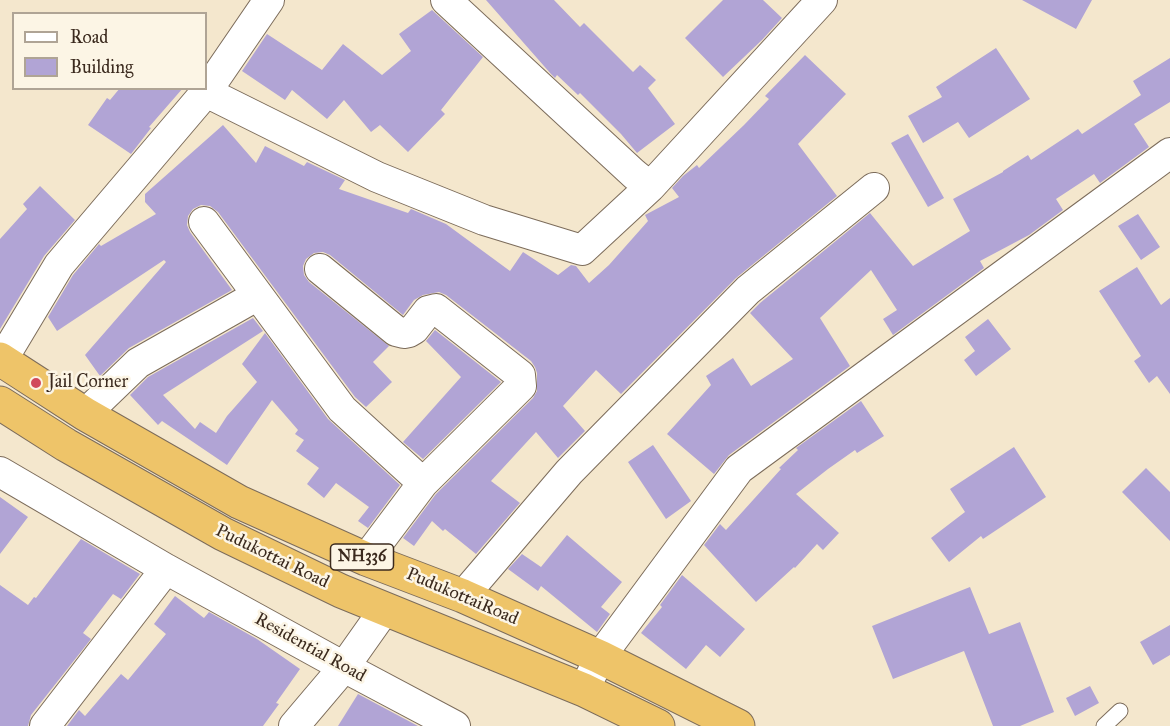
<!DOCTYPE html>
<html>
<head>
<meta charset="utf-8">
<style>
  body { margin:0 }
  #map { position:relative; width:1170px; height:726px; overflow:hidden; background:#f4e7cd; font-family:"IM FELL Great Primer",serif }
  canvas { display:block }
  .legend { position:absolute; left:12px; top:12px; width:195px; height:78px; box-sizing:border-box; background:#fcf5e5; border:2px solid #afa495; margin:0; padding:8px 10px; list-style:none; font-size:18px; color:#3b2a1e }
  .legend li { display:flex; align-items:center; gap:12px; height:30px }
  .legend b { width:30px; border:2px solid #afa495 }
</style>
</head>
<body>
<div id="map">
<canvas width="1170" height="726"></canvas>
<ul class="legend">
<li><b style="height:8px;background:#fff"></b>Road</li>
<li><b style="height:16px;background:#b1a4d5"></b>Building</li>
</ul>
</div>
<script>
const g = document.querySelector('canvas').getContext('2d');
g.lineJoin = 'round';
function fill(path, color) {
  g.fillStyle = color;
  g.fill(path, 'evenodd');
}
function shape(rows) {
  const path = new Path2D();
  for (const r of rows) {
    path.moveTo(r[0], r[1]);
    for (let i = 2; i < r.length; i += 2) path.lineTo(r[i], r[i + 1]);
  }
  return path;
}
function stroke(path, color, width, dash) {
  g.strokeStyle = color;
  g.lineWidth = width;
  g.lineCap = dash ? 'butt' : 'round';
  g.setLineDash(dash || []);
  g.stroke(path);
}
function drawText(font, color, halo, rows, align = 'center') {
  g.font = font + ' "IM FELL Great Primer",serif';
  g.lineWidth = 5;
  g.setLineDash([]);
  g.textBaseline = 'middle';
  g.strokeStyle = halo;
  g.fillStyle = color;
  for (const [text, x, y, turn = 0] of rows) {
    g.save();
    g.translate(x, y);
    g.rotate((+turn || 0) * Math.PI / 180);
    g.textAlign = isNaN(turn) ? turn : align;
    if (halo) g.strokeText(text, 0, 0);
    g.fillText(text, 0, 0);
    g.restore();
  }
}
fill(shape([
  [486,0,554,0,580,27,584,23,633,72,640,65,656,80,648,88,675,124,637,153,621,134,580,93,578,95,557,75,555,78,551,74],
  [723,0,763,0,782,18,762,40,723,77,685,38],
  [1022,0,1092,0,1076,29],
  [432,10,483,57,441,110,445,114,408,152,380,125,371,132,344,100,327,119,292,90,285,100,242,71,267,34,322,70,343,44,382,75,411,51,399,34],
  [996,48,1030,99,969,138,958,122,923,143,908,116,942,97,936,87],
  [805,55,846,94,798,144,837,196,736,278,621,394,596,370,563,406,585,431,558,458,536,432,491,481,520,503,476,554,445,529,443,531,432,521,414,546,403,538,436,494,533,398,537,391,537,373,535,367,531,361,446,295,439,292,423,295,414,300,403,315,330,255,323,252,314,253,306,259,303,266,304,275,309,282,389,346,373,362,392,382,366,407,355,397,218,212,210,206,201,205,193,209,188,216,187,225,190,232,232,290,129,348,100,376,85,355,166,262,164,260,57,331,48,317,73,275,99,244,101,246,156,214,145,202,145,194,223,125,256,163,265,146,304,166,307,162,345,180,339,189,408,213,411,209,446,224,510,271,523,252,558,275,571,265,576,266,589,283,609,265,648,221,645,215,679,197,672,188,683,176,697,165,699,168,744,125,769,99,765,96],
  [1170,58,1170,102,1134,124,1149,147,1100,183,1094,174,1056,199,1063,210,1029,235,980,261,984,268,893,335,883,319,897,310,871,270,820,318,850,366,729,455,714,474,667,434,711,385,706,376,733,358,751,386,793,359,750,313,760,303,870,213,913,266,970,231,953,199,1003,172,1003,171,1028,155,1031,160,1078,129,1082,134,1141,95,1133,81],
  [120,88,183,88,149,127,151,128,131,154,88,125,107,98,110,100],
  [908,134,944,198,928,207,891,143],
  [40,186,75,220,44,256,0,329,0,239,27,209,23,204],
  [1138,214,1160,247,1141,260,1118,226],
  [1137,267,1161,305,1170,298,1170,394,1157,376,1149,383,1134,361,1141,356,1099,291],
  [253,318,263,331,163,395,195,429,200,422,216,433,227,416,257,382,242,364,265,333,328,419,400,485,368,528,358,521,369,507,336,483,324,498,307,484,319,468,296,451,304,440,295,434,298,430,272,400,227,465,162,421,158,425,130,395,148,377],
  [988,319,1011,349,976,376,964,360,975,351,965,337],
  [435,330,501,382,423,459,403,442,461,377,426,341],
  [861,401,884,436,857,453,855,450,828,469,796,494,839,533,823,550,817,544,795,568,794,567,756,602,704,545,720,524,726,530,781,469,779,468,798,450,796,448],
  [653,445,691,501,666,519,628,462],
  [1014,447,1046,497,983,539,981,536,949,562,931,538,965,512,950,489],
  [1146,468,1170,492,1170,541,1122,492],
  [0,497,28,517,0,554],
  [567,535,622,582,601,607,610,614,597,632,541,586,538,591,508,569,522,554,541,567],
  [81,539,140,574,121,599,113,594,83,633,91,639,31,715,28,726,0,726,0,585,28,605,34,597,36,598],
  [682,575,745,629,720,657,706,645,686,669,641,633,662,607,660,605],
  [970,587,989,634,1020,622,1054,712,1020,726,993,726,964,651,893,679,872,626],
  [175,596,204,618,209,612,257,639,300,669,276,703,279,704,263,726,67,726,79,710,85,716,121,674,128,680,166,634,154,624],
  [1170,625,1170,655,1153,665,1140,642],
  [1090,686,1099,703,1075,716,1066,698],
  [358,694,418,726,338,726]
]), '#b1a4d5');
const lane = shape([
  [1104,726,1120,711]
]);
const street = shape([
  [446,0,634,174,650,187,822,0],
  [206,92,377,177,484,220,582,250,650,187],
  [204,222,342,409,423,483],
  [320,269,396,331,404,333,409,332,414,329,428,311,436,309,520,375,521,386,423,483,366,559],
  [2,360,59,265,206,92,269,0],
  [85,414,138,363,258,295],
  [0,472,166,569,344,667,455,726],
  [463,596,569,472,748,290,874,188],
  [584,690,600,657,739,469,1170,153],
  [45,726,166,569],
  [294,726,344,667,385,609]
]);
const highway = shape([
  [0,359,85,414,239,502,366,559,463,596,600,657,738,726],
  [0,403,66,445,223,534,341,591,584,690,658,726]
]);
stroke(lane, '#7c6c5b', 17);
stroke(street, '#7c6c5b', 32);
stroke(highway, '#7c6c5b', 35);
stroke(lane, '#fff', 15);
stroke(street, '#fff', 30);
stroke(highway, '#eec469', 33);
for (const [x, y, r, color] of [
  [36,383,6,"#d1495b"]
]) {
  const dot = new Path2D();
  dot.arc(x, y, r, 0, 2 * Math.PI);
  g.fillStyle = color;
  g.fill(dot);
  stroke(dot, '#fcf5e5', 2);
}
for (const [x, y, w] of [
  [362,557,63]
]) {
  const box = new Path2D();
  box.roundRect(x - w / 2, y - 13, w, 26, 4.5);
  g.fillStyle = '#fcf5e5';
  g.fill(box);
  stroke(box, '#3b2a1e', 1.5);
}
drawText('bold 16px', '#3b2a1e', null, [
  ["NH336",362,557]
]);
drawText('18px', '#3b2a1e', '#fcf5e5', [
  ["Jail Corner",48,383]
], 'left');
drawText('18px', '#3b2a1e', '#fcf5e5', [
  ["Pudukottai Road",272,557,26],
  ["PudukottaiRoad",462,597,23],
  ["Residential Road",310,648,29]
]);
</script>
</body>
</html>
